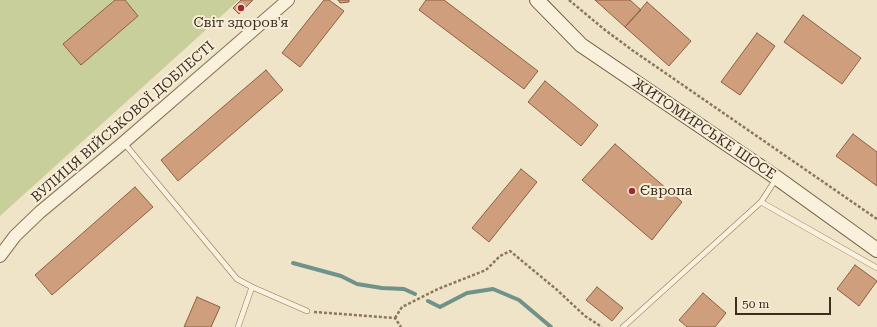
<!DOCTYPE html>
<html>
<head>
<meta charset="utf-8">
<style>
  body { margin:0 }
  #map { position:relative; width:877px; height:327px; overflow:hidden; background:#f0e4c8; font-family:"Roboto Serif",serif }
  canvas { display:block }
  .scale { position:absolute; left:735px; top:297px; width:96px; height:18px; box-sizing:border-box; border:2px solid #3d2e20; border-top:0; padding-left:5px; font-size:12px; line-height:14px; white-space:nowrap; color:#3d2e20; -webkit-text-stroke:3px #f7eed8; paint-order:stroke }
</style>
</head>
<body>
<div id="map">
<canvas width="877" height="327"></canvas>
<div class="scale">50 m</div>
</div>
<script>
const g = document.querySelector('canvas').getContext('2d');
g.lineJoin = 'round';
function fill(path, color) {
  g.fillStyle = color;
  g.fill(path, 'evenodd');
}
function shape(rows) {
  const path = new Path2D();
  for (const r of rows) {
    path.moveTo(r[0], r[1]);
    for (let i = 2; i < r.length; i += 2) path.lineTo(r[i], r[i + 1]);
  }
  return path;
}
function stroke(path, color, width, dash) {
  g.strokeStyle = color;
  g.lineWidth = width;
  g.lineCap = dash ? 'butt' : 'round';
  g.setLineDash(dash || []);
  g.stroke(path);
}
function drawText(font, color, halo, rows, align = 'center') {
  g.font = font + ' "Roboto Serif",serif';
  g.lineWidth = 4;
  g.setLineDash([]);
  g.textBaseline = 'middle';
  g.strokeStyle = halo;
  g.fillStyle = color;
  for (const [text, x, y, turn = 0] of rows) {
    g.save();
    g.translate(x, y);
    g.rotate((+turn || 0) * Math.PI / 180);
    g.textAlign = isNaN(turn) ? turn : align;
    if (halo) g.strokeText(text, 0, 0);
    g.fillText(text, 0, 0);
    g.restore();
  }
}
fill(shape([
  [0,0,239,0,0,216]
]), '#c9cf9b');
stroke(shape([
  [293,263,341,276,357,284,382,288,404,289,415,294],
  [428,301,440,307,467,293,493,289,519,300,551,327]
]), '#6f938a', 4);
const building = shape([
  [115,0,125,0,138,16,81,65,63,44,115,0],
  [241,0,253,0,239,14,233,8,241,0],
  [324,0,329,0,344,11,300,67,282,53,324,0],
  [338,0,349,0,349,2,340,3,338,0],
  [426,0,444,0,538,71,524,89,419,10,426,0],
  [595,0,630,0,641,10,625,27,595,0],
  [647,2,691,41,669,66,625,27,647,2],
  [803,15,861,58,842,84,784,42,803,15],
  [757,33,775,46,740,95,721,82,757,33],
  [266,70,283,90,178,181,161,160,266,70],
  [545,81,598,125,581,146,528,102,545,81],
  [853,134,877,152,877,186,836,156,853,134],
  [615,144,682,202,652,240,582,180,615,144],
  [521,169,537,182,489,242,472,228,521,169],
  [135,187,153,207,52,295,35,275,135,187],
  [855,265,877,281,859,306,837,289,855,265],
  [597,287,623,308,612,321,586,300,597,287],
  [703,293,726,313,715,327,687,327,679,320,703,293],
  [197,297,220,307,211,327,184,327,197,297]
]);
fill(building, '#cf9f7d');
stroke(building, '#8d5f41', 1);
const service = shape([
  [124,143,237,279,252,287,307,311],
  [761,202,877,268],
  [238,327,252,287],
  [623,327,761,202,776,179]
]);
const tertiary = shape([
  [0,256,15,236,40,212,123,143,288,0]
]);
const secondary = shape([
  [537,0,581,45,777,178,877,250]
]);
stroke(service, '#8d765c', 6);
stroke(tertiary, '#8d765c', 14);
stroke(secondary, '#6f573f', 16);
stroke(shape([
  [569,0,605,30,632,50,877,219],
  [314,312,395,318,401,327],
  [395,318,402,307,438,289,486,270,500,256,510,251,556,289,585,316,602,327]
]), '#8d765c', 2.5, [3, 2]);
stroke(service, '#faf1dc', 5);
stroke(tertiary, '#faf1dc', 12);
stroke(secondary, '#faf1dc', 14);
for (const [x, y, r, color] of [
  [241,8,4,"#9e2a2b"],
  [632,191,4,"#9e2a2b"]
]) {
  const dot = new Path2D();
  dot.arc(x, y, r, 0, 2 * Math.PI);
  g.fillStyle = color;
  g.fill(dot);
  stroke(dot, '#f7eed8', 1.5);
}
drawText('14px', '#3d2e20', '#f7eed8', [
  ["Світ здоров'я",241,23],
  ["Європа",640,191,"left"]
]);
drawText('14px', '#3d2e20', '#f7eed8', [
  ["ВУЛИЦЯ ВІЙСЬКОВОЇ ДОБЛЕСТІ",123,122,-41],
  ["ЖИТОМИРСЬКЕ ШОСЕ",704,129,34]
]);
</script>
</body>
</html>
